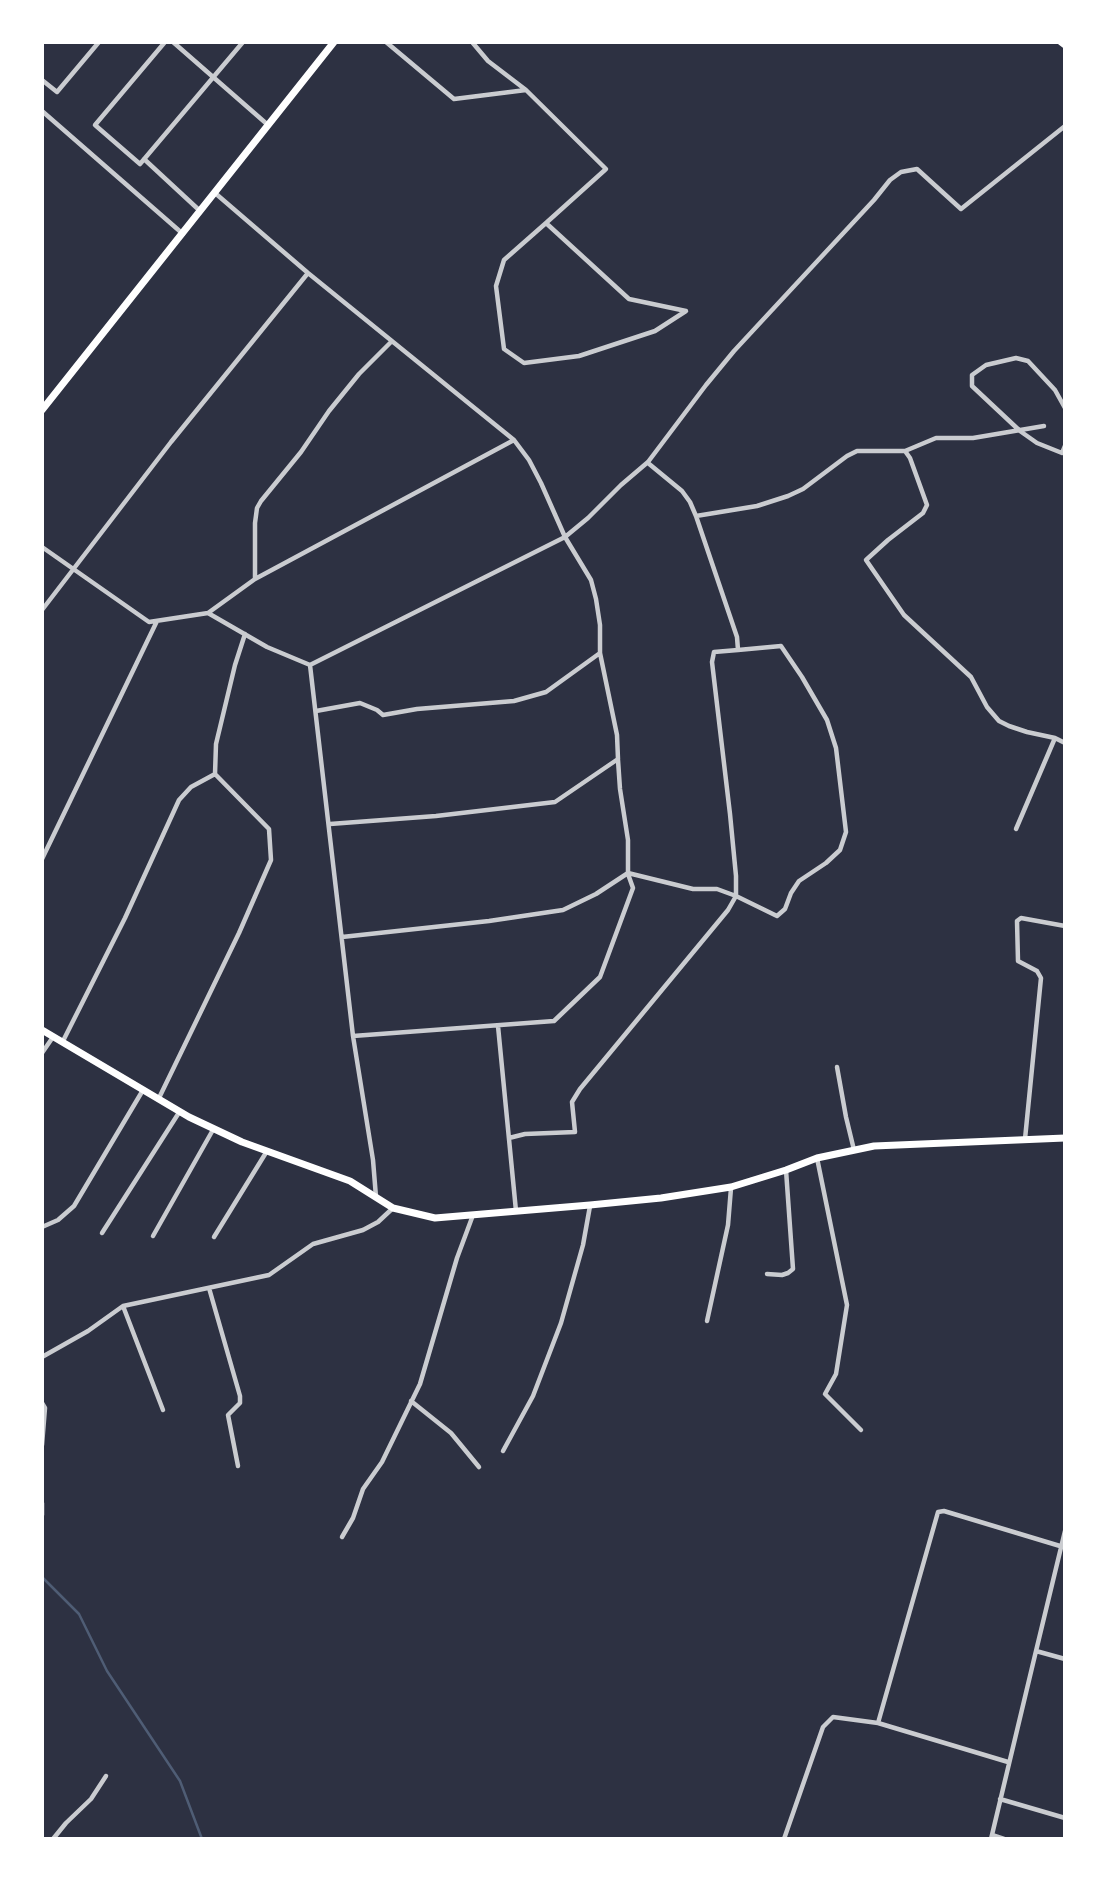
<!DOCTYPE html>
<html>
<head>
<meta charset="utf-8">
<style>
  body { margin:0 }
  #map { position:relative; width:1107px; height:1881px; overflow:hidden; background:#2d3142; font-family:"Exo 2",sans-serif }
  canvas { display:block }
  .frame { position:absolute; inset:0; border:44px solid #fff; pointer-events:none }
</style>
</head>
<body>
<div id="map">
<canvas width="1107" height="1881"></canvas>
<div class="frame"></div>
</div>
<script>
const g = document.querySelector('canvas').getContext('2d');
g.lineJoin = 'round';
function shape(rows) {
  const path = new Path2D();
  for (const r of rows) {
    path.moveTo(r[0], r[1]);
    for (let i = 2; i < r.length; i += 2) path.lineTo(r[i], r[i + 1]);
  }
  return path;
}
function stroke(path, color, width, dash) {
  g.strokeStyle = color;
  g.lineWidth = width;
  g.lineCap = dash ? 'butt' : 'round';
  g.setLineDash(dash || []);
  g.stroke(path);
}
stroke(shape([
  [42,1577,79,1614,107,1671,180,1781,202,1839]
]), '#4f5d75', 2.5);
stroke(shape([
  [165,42,95,125,140,164,243,42],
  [173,42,268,125],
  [386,42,454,99,526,90,606,169,546,223,504,260,496,286,504,349,524,363,579,356,655,331,686,311,629,299,546,223],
  [472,42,488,61,526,90],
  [42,80,57,92,99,42],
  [42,111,183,234],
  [144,159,199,210],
  [215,193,308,273,514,440,529,460,541,483,565,537,591,580,596,599,600,625,600,653,617,735,618,759,555,802,436,816,330,824],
  [1065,408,1055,390,1028,361,1016,358,986,365,972,375,972,386,1020,431,1037,443,1062,453,1065,446],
  [905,451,936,438,973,438,1044,426],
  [648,463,682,491,690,502,696,516,757,506,788,496,803,489,847,456,857,451,905,451,910,458,927,505,923,513,888,540,866,560,904,615,971,677,987,707,999,721,1009,726,1027,732,1055,738,1065,743],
  [42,547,149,622,208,613,255,579,514,440],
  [255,579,255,523,257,508,261,501,301,452,329,411,359,374,392,341],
  [42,610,171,442,308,273],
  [208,613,267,647,310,665],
  [316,711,360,703,377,710,383,715,417,709,514,701,546,692,600,653],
  [1016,829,1055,738],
  [42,859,157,621],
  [628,873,693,889,717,889,736,896,736,876,730,814,712,662,714,652,738,650,737,637,696,516],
  [342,937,489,921,563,910,596,894,628,873,628,840,620,789,618,760],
  [498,1026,516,1211],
  [353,1036,554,1021,600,977,633,888,628,874],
  [63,1041,125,918,179,800,191,787,215,774],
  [42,1053,53,1037],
  [837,1067,846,1117,854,1150],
  [159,1098,239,933,271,860,269,829,215,774,216,744,235,665,245,634],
  [509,1138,525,1134,575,1132,572,1102,580,1089,728,910,736,896,777,916,785,909,791,893,799,881,826,863,840,850,846,832,836,748,827,720,802,677,781,646,738,650],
  [1025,1139,1041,978,1037,971,1018,961,1017,921,1021,918,1065,926],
  [817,1158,847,1305,836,1374,825,1394,861,1430],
  [376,1197,373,1160,353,1036,310,665,565,537,588,518,621,485,648,462,706,385,734,351,874,200,890,180,901,172,917,169,961,209,1065,126],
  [42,1227,58,1220,74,1206,143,1090],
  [102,1233,180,1111],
  [153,1236,214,1128],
  [214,1237,267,1151],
  [767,1274,782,1275,788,1273,793,1269,786,1170],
  [209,1288,240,1396,240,1403,228,1415,238,1466],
  [123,1306,163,1410],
  [707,1321,728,1225,731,1188],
  [42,1357,88,1331,123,1306,269,1275,313,1244,363,1230,378,1222,393,1208],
  [411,1401,451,1433,479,1467],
  [42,1403,45,1408,42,1445],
  [503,1451,533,1396,561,1323,583,1245,590,1206],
  [42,1503,42,1515],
  [1065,1531,1036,1651,1065,1659],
  [342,1537,353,1518,363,1489,382,1462,420,1384,457,1258,473,1215],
  [878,1723,938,1512,944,1511,1060,1546],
  [1000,1799,1065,1818],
  [992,1835,1004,1839],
  [53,1839,66,1823,91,1799,106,1776],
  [784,1839,823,1727,833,1717,878,1723,1008,1762],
  [991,1839,1036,1651]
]), '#caccd0', 4.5);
stroke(shape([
  [1061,42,1065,45],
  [42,410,334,42],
  [42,1030,189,1117,242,1142,350,1181,393,1208,435,1218,590,1205,661,1198,731,1187,786,1170,817,1158,874,1146,1065,1138]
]), '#fff', 7);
</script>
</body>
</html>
